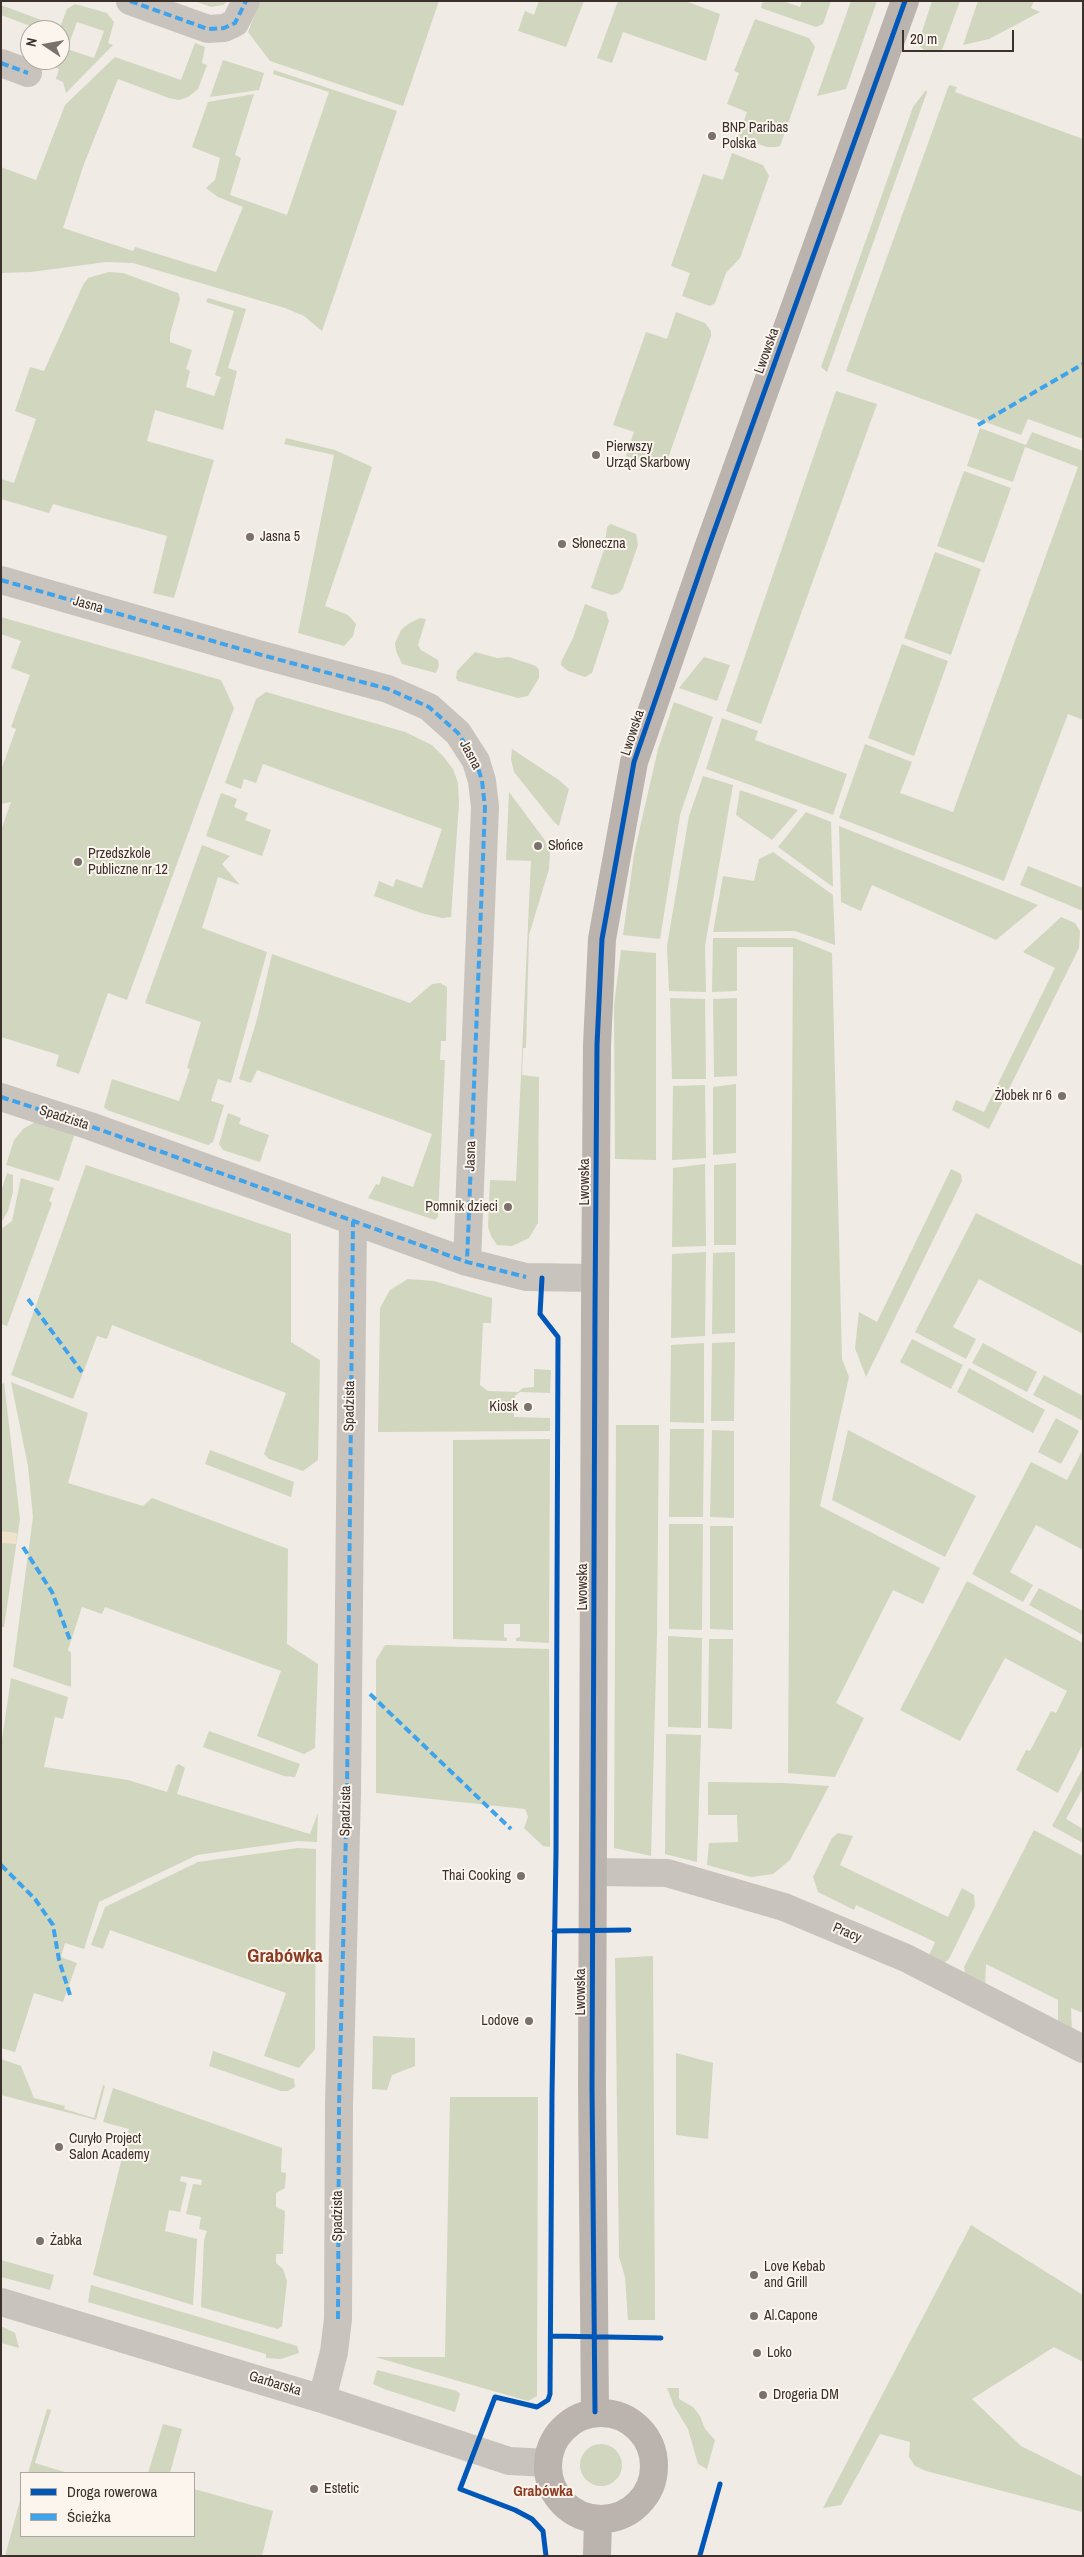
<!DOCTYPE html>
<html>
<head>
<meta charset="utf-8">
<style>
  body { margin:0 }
  #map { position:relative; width:1084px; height:2557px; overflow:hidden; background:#f0ebe5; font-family:"Archivo Narrow",sans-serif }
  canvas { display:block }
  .frame { position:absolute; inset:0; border:2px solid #3b302b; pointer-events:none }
  .legend { position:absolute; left:20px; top:2472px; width:175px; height:65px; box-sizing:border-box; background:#fbf5ee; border:1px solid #aea6a0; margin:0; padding:6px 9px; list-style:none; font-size:15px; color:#3b302b }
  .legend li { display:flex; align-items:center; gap:10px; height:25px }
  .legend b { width:25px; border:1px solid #aea6a0 }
  .north { position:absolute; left:20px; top:20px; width:50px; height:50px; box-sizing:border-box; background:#fbf5ee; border:1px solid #aea6a0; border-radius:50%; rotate:282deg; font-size:14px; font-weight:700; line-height:20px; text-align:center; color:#3b302b }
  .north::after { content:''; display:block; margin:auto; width:18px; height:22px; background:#7a716c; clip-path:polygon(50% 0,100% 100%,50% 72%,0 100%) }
  .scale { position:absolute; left:902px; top:30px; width:112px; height:22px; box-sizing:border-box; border:2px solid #3b302b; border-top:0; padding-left:6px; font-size:15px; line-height:18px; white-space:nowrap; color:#3b302b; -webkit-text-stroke:4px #fbf5ee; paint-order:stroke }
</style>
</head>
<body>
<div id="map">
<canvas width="1084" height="2557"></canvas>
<div class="frame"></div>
<ul class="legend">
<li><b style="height:6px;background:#0057b8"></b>Droga rowerowa</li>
<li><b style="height:6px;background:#3fa3eb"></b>Ścieżka</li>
</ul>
<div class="north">N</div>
<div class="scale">20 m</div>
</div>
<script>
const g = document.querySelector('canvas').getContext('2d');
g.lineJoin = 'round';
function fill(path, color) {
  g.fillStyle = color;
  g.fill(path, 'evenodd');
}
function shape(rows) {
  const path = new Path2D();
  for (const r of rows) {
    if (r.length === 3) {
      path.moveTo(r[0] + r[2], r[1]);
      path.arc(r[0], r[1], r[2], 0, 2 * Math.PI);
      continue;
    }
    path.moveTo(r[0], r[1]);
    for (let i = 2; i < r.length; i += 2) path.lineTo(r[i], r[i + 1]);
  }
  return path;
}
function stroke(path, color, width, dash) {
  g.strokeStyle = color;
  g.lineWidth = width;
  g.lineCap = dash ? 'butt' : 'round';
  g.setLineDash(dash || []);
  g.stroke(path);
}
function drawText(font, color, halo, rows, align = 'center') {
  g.font = font + ' "Archivo Narrow",sans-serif';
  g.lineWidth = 4;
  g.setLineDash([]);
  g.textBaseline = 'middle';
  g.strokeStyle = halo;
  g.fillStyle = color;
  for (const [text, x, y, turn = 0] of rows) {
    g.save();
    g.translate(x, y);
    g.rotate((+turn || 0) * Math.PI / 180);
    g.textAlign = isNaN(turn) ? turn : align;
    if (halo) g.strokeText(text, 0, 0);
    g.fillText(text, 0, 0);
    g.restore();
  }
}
fill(shape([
  [195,1,228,1,223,5,211,7],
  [260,1,439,1,403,106,270,61,248,32],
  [539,1,584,1,566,47,518,31,525,11,534,15],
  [618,1,685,1,720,14,706,61,623,32,612,63,597,58],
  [768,1,783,1,800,7,802,1,831,1,823,24,816,27,761,8,762,3],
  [851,1,877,1,846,89,817,96],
  [932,1,960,1,942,50,933,52,924,50,918,44],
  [978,1,1034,1,1031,8,1040,12,989,39,963,45],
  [75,4,107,13,114,22,108,43,113,45,66,93,63,82,56,79,59,69,51,65,49,60,60,60,60,30,41,30,1,15,1,5,60,27,67,9],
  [77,22,104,31,94,58,67,49],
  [755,19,809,38,815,47,780,146,776,147,767,147,738,137,747,112,727,104,739,73,734,71],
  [195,43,205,47,202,63,207,65,198,89,188,97,179,100,169,98,118,79,84,164,63,228,133,251,135,247,216,272,243,207,218,197,206,188,215,180,220,158,192,147,208,102,254,94,235,155,241,158,230,195,287,215,329,92,273,74,274,70,397,111,322,331,304,316,285,308,133,263,106,262,31,272,1,273,1,167,36,180,65,105,115,57,181,80],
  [223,60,264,73,259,90,210,97],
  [949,85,957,87,955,92,1083,139,1083,439,1028,419,1021,435,846,371],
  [926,90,927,92,827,372,821,367,913,107],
  [732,153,763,165,769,176,740,258,726,273,715,303,710,306,682,296,690,273,671,266,703,174,723,180],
  [109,272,123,273,178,293,180,299,170,334,170,342,192,350,186,369,190,371,186,387,214,396,221,377,215,375,234,311,206,302,208,298,246,309,228,368,237,371,223,430,155,410,147,441,214,460,174,598,153,593,167,536,53,504,49,513,1,499,1,479,14,483,36,419,15,411,30,367,44,371,83,285,88,278],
  [676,312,705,323,711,331,711,336,666,464,654,466,626,456,634,432,613,425,646,332,667,339],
  [836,391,877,404,761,724,726,711],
  [980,428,1026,445,1032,432,1083,451,1083,720,1068,714,1004,881,839,818,865,744,912,762,900,793,953,812,1078,467,1025,447,1013,482,967,466],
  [286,438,335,450,372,467,325,606,348,615,356,624,353,636,344,646,298,633,334,455,284,444],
  [964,471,1011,488,984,563,937,546],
  [611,524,636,534,638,545,623,588,619,593,612,595,591,588,604,550,607,527],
  [935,552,981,569,951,655,904,638],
  [585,604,606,612,609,621,592,673,585,677,568,671,561,665,561,662,573,638],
  [1,617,221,680,234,708,127,1000,108,993,79,1074,56,1066,59,1055,1,1037,1,830,11,802,1,804,1,770,16,729,11,727,30,675,11,668,21,641,1,634],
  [420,618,426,619,418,645,421,650,438,660,439,666,436,673,402,664,396,651,395,643,401,630,408,624],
  [902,644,948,661,914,756,868,738],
  [475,652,497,658,509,657,536,666,539,670,539,678,528,696,518,698,458,681,456,678,457,671],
  [704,657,730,665,717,701,679,688],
  [266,692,405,732,432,745,443,756,453,769,458,783,459,803,451,917,442,918,421,913,374,896,379,881,393,887,396,879,422,888,442,829,263,764,256,783,244,779,241,789,225,783,256,699],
  [674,702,713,717,680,815,660,939,623,935,634,854,658,749],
  [722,718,758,731,755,740,847,774,833,815,706,769],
  [512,749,559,780,569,789,559,826,554,822,514,772,511,759],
  [703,776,733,785,705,946,706,992,669,991,667,946,689,816],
  [740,790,798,810,772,840,736,815],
  [509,792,544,839,550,852,549,869,529,935,526,1048,523,1048,522,1075,539,1077,538,1223,529,1238,512,1246,497,1245,491,1236,488,1227,490,1180,516,1181,531,861,506,860],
  [221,793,237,799,234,807,248,813,245,820,271,830,262,856,206,836],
  [806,812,831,822,833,887,778,847],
  [839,826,1038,905,996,940,872,885,861,911,841,902],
  [202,845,230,856,222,864,240,885,218,877,202,928,267,952,231,1083,218,1079,211,1101,224,1105,213,1142,208,1145,107,1110,104,1107,112,1079,179,1101,190,1069,187,1068,201,1022,145,1003],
  [773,852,833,895,835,945,795,931,713,932,723,876,754,881,759,859],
  [1028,866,1083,888,1083,911,1020,885],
  [1061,917,1075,923,1080,931,1079,948,989,1129,952,1110,956,1100,984,1112,1055,968,1023,952],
  [713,938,794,938,832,953,842,1359,849,1377,820,1506,940,1568,923,1604,893,1590,836,1703,864,1718,835,1777,788,1773,793,947,737,947,737,991,712,992],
  [621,950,656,953,656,1160,615,1159,614,1005],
  [272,954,410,1003,432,984,440,983,447,987,446,1041,441,1041,440,1060,445,1060,438,1217,435,1220,368,1198,376,1184,379,1185,382,1176,413,1187,432,1134,257,1070,251,1083,239,1079,257,1019],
  [670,998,705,999,706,1079,672,1079],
  [737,998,737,1076,714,1077,713,999],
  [736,1084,736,1153,713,1155,713,1087],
  [705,1085,706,1158,672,1160,673,1086],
  [228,1113,241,1118,239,1124,269,1135,260,1162,223,1150,219,1144],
  [35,1122,75,1133,59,1181,6,1165,14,1140,23,1129],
  [736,1163,736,1245,714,1245,714,1165],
  [705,1164,706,1246,672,1247,673,1168],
  [86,1165,291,1234,291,1342,320,1360,318,1460,303,1471,269,1459,264,1454,286,1393,112,1325,107,1339,97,1336,73,1399,11,1375],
  [951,1169,961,1174,962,1181,866,1377,855,1348,859,1312,877,1322],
  [7,1173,13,1175,13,1192,8,1211,1,1223,1,1192],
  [21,1178,54,1188,49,1201,52,1203,7,1326,1,1324,1,1229,12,1221],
  [976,1213,1083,1266,1083,1334,979,1279,953,1327,976,1339,966,1359,915,1332],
  [706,1252,705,1336,671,1338,672,1254],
  [735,1252,735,1333,712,1334,713,1253],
  [408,1279,434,1281,492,1298,491,1323,483,1323,480,1385,488,1391,518,1392,523,1388,534,1387,534,1369,551,1370,550,1393,520,1392,515,1396,514,1417,550,1418,550,1431,378,1432,380,1308,390,1290],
  [912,1339,963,1365,951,1389,900,1362],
  [735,1342,734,1421,711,1421,712,1343],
  [704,1343,704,1423,670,1422,671,1345],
  [983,1343,1037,1372,1027,1392,972,1363],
  [969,1368,1045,1410,1033,1433,957,1392],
  [1044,1375,1083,1396,1083,1421,1033,1395],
  [4,1382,20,1519,4,1627,1,1627,1,1386],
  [11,1382,88,1413,68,1483,143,1506,152,1498,288,1549,287,1644,318,1664,315,1748,304,1754,257,1736,281,1671,105,1607,102,1614,82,1607,68,1650,71,1653,71,1687,13,1667,33,1517,28,1466],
  [1056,1418,1079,1431,1061,1464,1038,1452],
  [616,1425,659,1425,657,1633,651,1856,614,1848],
  [670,1429,704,1429,703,1517,669,1517],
  [712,1430,734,1431,734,1518,710,1517],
  [848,1430,976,1496,945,1557,832,1500],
  [550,1439,549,1643,516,1641,516,1638,520,1637,520,1624,504,1624,504,1637,507,1638,507,1641,453,1639,453,1440],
  [1083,1449,1083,1550,1036,1525,1010,1572,1033,1585,1023,1602,972,1574,1031,1462,1067,1480],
  [210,1450,294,1482,291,1497,205,1464],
  [669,1524,703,1524,702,1630,669,1629],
  [710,1526,733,1526,733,1630,710,1629],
  [967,1581,1083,1643,1083,1744,1058,1793,1016,1770,1026,1750,1030,1751,1051,1711,1056,1713,1067,1691,1005,1658,960,1741,900,1710],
  [1039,1588,1083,1611,1083,1635,1029,1605],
  [668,1636,702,1638,701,1728,668,1727],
  [709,1639,733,1639,732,1729,708,1728],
  [385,1645,549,1649,550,1847,543,1846,524,1828,528,1817,525,1809,376,1793,376,1660],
  [11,1678,68,1697,63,1719,55,1717,44,1767,128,1780,167,1792,176,1766,179,1764,185,1768,177,1794,310,1834,318,1813,317,1842,298,1841,197,1855,99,1902,84,1949,65,1943,61,1957,77,1963,63,2002,34,1993,15,2052,1,2048,1,1746],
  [209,1731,300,1764,295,1777,284,1776,203,1747],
  [666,1734,701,1735,697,1862,665,1854],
  [1083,1768,1083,1788,1066,1819,1083,1829,1083,1843,1052,1826],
  [708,1782,784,1783,829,1786,790,1860,773,1874,751,1877,707,1865,709,1843,738,1842,737,1815,708,1815],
  [1034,1830,1083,1856,1083,2013,1071,2008,1072,2033,1058,2026,1058,2000,986,1964,985,1988,965,1973,964,1967],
  [838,1833,853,1836,840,1865,948,1917,962,1888,974,1895,975,1906,949,1959,944,1963,927,1960,935,1942,856,1905,854,1910,818,1892,813,1877,832,1838],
  [298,1848,316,1849,315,2049,299,2068,264,2056,286,1993,110,1930,103,1949,91,1945,105,1907,198,1862],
  [653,1956,655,2320,628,2320,625,2277,619,2257,615,1958],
  [373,2036,415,2038,415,2066,392,2075,387,2090,372,2089],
  [213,2051,294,2079,295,2087,288,2091,281,2091,209,2066],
  [676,2053,713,2063,708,2139,676,2135],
  [1,2059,21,2066,34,2098,65,2106,64,2109,94,2118,103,2085,105,2086,96,2120,1,2095],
  [113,2088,282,2148,281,2172,286,2173,285,2188,276,2193,276,2207,285,2211,283,2254,276,2254,276,2263,283,2269,287,2281,282,2326,278,2329,201,2307,204,2240,207,2231,199,2229,201,2217,186,2214,193,2184,201,2185,202,2180,181,2176,180,2181,187,2183,180,2212,169,2210,165,2231,197,2239,193,2305,93,2275,129,2129,103,2122],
  [450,2097,538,2097,537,2396,528,2401,375,2357,445,2357],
  [971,2225,1083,2295,1083,2362,1054,2347,972,2399,1021,2446,1083,2477,1083,2512,926,2471,915,2466,909,2457,910,2442,880,2434,841,2505,823,2508],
  [1,2260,54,2275,50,2290,1,2277],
  [91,2285,297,2346,299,2353,281,2359,266,2358,266,2354,88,2302],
  [1,2326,15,2333,19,2348,1,2343],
  [377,2370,457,2391,460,2394,455,2412,384,2389,373,2384],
  [667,2388,679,2388,679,2399,693,2407,700,2416,705,2429,715,2440,707,2469,698,2464,688,2429,674,2406],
  [47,2409,51,2410,35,2463,68,2473,28,2473],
  [163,2424,182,2429,170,2473,148,2473],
  [601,2465,21],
  [194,2489,273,2511,262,2556,5,2556,21,2497,21,2536,194,2536]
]), '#d1d6bf');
fill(shape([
  [1,1531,17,1533,16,1544,1,1543]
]), '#efe3cc');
stroke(shape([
  [130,1,208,29,224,28,235,23,246,1],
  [1,63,28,73],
  [1,580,258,654,388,689,429,707,458,733,476,761,482,781,485,807,467,1262],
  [1,1097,90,1126,467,1262,526,1277,595,1278],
  [594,1872,667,1873,784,1907,906,1958,1083,2049],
  [1,2302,322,2399,509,2461,548,2463],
  [322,2399,334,2352,338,2319,339,2105,347,1793,353,1221]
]), '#c9c3be', 28);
stroke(shape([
  [595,2412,592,2086,595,1310,597,1045,602,939,634,762,708,548,905,1],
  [601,2466,53],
  [597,2556,598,2519]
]), '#bab3ae', 28);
stroke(shape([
  [130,1,208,29,224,28,235,23,246,1],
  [1,63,28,73],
  [978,425,1083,364],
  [1,580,258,654,388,689,429,707,458,733,476,761,482,781,485,807,467,1262],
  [1,1097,90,1126,467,1262,526,1277],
  [28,1299,82,1372],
  [23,1547,52,1592,70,1640],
  [370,1694,511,1829],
  [1,1865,35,1899,53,1925,59,1960,70,1995],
  [338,2319,339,2105,347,1793,353,1221]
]), '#3fa3eb', 4, [8, 4]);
stroke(shape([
  [542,1278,540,1314,558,1337,556,1853,552,2094,550,2394,548,2400,537,2407,495,2397,460,2489,515,2510,532,2519,543,2531,546,2556],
  [554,1931,629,1930],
  [552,2336,661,2338],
  [595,2412,592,2086,595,1310,597,1045,602,939,634,762,708,548,905,1],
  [700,2555,720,2484]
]), '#0057b8', 5);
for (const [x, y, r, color] of [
  [712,136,5,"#7a716c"],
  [596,455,5,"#7a716c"],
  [250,537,5,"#7a716c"],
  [562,544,5,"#7a716c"],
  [538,846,5,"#7a716c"],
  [78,862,5,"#7a716c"],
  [1062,1096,5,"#7a716c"],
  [508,1207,5,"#7a716c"],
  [528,1407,5,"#7a716c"],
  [521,1876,5,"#7a716c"],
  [529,2021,5,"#7a716c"],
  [59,2147,5,"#7a716c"],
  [40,2241,5,"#7a716c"],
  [754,2275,5,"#7a716c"],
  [754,2316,5,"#7a716c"],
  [757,2353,5,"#7a716c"],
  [763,2395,5,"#7a716c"],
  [314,2489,5,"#7a716c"]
]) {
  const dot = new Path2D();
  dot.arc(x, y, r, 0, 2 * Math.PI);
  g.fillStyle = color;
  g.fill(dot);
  stroke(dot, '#fbf5ee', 2);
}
drawText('14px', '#3b302b', '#fbf5ee', [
  ["BNP Paribas",722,128],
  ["Polska",722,144],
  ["Pierwszy",606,447],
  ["Urząd Skarbowy",606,463],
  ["Jasna 5",260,537],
  ["Słoneczna",572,544],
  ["Słońce",548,846],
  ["Przedszkole",88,854],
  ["Publiczne nr 12",88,870],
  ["Żłobek nr 6",1052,1096,"right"],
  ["Pomnik dzieci",498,1207,"right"],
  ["Kiosk",518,1407,"right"],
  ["Thai Cooking",511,1876,"right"],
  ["Lodove",519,2021,"right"],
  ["Curyło Project",69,2139],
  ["Salon Academy",69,2155],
  ["Żabka",50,2241],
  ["Love Kebab",764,2267],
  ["and Grill",764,2283],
  ["Al.Capone",764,2316],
  ["Loko",767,2353],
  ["Drogeria DM",773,2395],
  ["Estetic",324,2489]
], 'left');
drawText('14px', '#3b302b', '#fbf5ee', [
  ["Lwowska",767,351,-70],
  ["Jasna",88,605,16],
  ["Lwowska",633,733,-72],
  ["Jasna",470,755,62],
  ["Spadzista",64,1118,18],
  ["Jasna",471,1156,-88],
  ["Lwowska",585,1182,-90],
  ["Spadzista",350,1406,-89],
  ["Lwowska",583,1587,-90],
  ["Spadzista",346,1811,-89],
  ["Pracy",847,1933,23],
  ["Lwowska",581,1992,-90],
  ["Spadzista",338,2216,-90],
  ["Garbarska",275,2384,17]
]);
drawText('bold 15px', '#8c3b22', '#fbf5ee', [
  ["Grabówka",543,2492]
]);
drawText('bold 19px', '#8c3b22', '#fbf5ee', [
  ["Grabówka",285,1957]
]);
</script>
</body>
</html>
